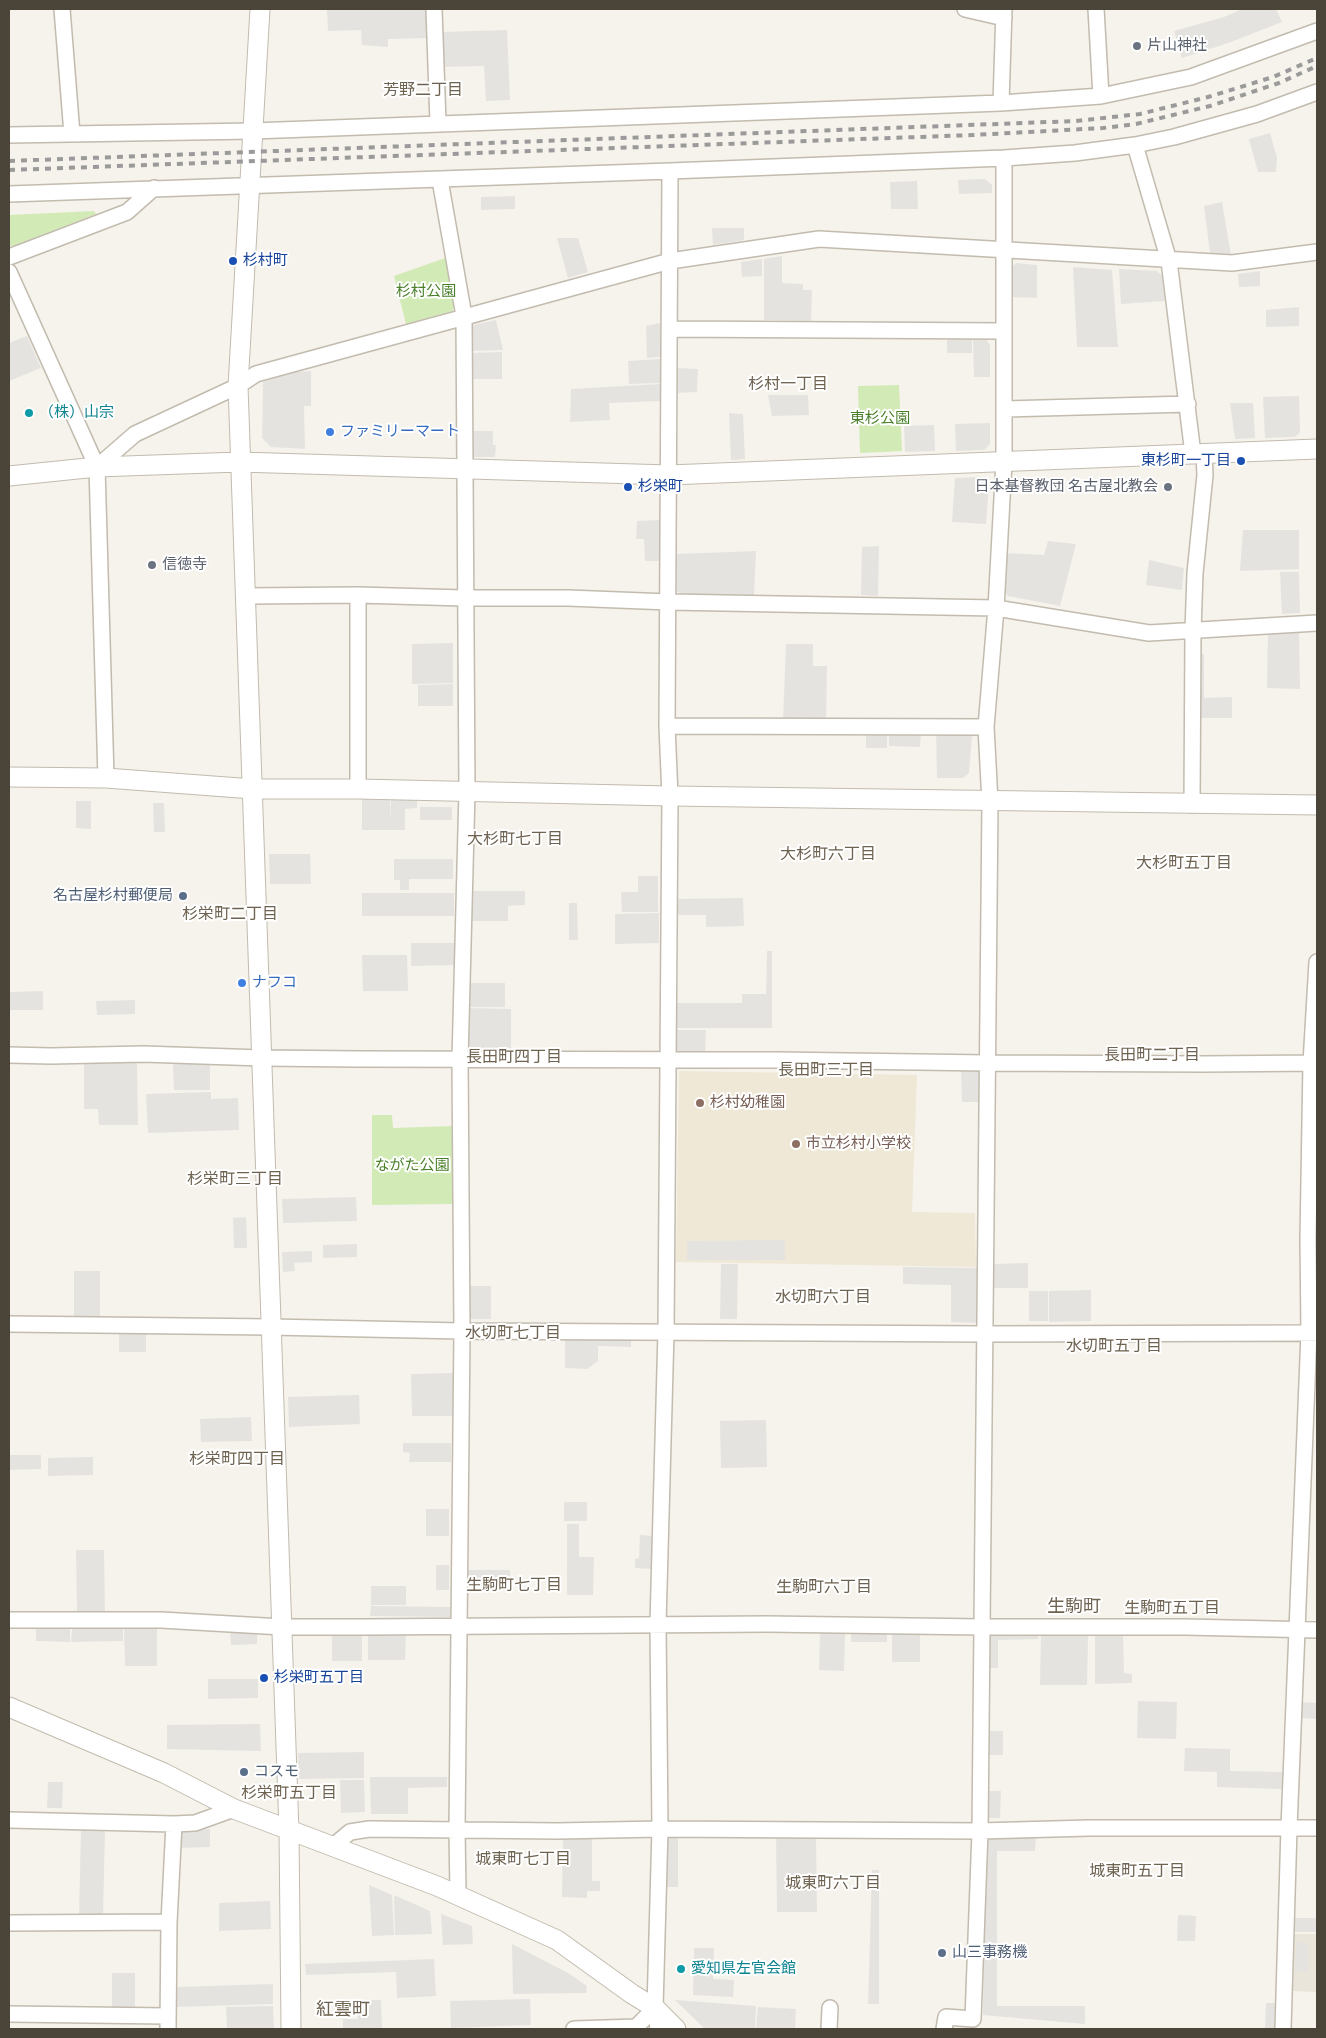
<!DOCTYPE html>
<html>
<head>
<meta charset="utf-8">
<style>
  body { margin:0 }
  #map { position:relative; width:1326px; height:2038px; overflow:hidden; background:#f6f3ec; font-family:Karla,sans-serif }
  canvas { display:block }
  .frame { position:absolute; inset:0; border:10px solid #4b4439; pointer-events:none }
</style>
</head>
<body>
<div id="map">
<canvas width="1326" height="2038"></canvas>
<div class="frame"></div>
</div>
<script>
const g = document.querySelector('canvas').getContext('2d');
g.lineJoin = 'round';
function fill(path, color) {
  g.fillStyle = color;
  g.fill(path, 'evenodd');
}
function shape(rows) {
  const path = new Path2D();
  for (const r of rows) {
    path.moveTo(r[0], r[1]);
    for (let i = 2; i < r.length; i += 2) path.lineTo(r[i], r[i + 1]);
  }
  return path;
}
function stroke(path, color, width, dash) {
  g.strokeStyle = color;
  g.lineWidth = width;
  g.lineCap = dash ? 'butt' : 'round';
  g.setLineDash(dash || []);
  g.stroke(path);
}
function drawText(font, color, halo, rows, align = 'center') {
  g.font = font + ' Karla,"Noto Sans JP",sans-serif';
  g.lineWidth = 4;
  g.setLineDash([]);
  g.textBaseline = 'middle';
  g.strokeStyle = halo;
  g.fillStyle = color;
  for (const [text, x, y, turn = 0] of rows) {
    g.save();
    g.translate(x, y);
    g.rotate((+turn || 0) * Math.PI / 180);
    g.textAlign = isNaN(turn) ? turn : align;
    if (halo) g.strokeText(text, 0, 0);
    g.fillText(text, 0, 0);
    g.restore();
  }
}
fill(shape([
  [1294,1934,1317,1934,1317,1992,1293,1991]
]), '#eae5da');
fill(shape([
  [679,1071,917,1075,912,1212,975,1213,976,1267,676,1262]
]), '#efe8d6');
fill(shape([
  [94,211,96,214,13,246,9,246,9,215],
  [448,257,456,304,452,311,406,324,394,276],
  [899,385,902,451,860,453,858,386],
  [372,1115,392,1115,393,1128,452,1126,452,1204,372,1205]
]), '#d2eab5');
fill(shape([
  [426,9,427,38,388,39,388,47,362,45,361,30,328,31,327,10],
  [1242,9,1276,9,1282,22,1231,42,1182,58,1174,31,1224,17],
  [507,30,510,100,486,101,484,66,443,67,442,32],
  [1270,133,1277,158,1276,172,1258,172,1249,139],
  [985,179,992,185,992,193,959,194,958,180],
  [917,181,918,209,891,209,890,182],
  [515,196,515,209,481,210,481,197],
  [1222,202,1231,255,1210,253,1204,206],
  [712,228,744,228,744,240,713,245],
  [557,238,578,238,588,272,568,278],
  [782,256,782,283,803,284,803,290,812,290,811,321,764,320,764,259],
  [762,259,762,276,742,277,741,262],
  [1016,263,1037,265,1037,298,1011,297,1011,268],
  [1073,267,1112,270,1118,347,1077,347],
  [1119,269,1157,271,1162,276,1165,301,1121,304],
  [1260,271,1260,286,1239,287,1238,274],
  [1299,307,1299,326,1266,327,1266,310],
  [496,320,503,350,469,351,469,330,473,325],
  [660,323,660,357,647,358,646,326],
  [27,336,41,368,9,381,9,343],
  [947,339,972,339,972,353,947,353],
  [973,339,986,339,990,345,990,377,974,377],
  [502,352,502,379,471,379,470,353],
  [660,359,660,383,629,384,628,361],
  [676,368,698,369,697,392,676,393],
  [311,371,311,406,304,406,305,449,271,447,262,438,263,382,294,372],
  [660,384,660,401,609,403,610,420,570,422,571,389],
  [768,395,808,395,809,415,772,416],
  [1299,396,1300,432,1295,437,1265,438,1263,397],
  [1230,403,1253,403,1255,438,1235,439],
  [729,413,743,414,745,459,731,460],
  [990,423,990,444,984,450,956,451,955,424],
  [934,425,935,451,905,452,904,426],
  [470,431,493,431,493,445,496,445,495,457,474,457,469,452],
  [983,477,989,484,986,524,952,522,955,478],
  [660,520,661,561,645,561,644,539,636,539,637,521],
  [1243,530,1299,530,1299,569,1240,571],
  [1048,541,1076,544,1060,606,1008,596,1001,590,1004,553,1044,555],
  [879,546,878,596,861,595,862,547],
  [756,551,754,595,681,594,677,591,677,554],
  [1149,560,1184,568,1182,590,1146,585],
  [1280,572,1299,572,1300,613,1282,614],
  [1299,630,1300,689,1267,688,1268,631],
  [453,643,453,683,412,684,412,644],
  [786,644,813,644,813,666,827,666,826,720,783,720],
  [1196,654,1204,654,1204,698,1232,697,1232,718,1196,718],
  [453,684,453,706,418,706,418,685],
  [866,731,887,731,887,748,866,748],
  [889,731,921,731,920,747,889,746],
  [936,731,965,731,972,736,969,773,963,778,937,778],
  [362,797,390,797,391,823,391,797,417,797,417,808,405,809,405,830,362,830],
  [76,801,91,801,91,829,76,828],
  [153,803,164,803,165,832,154,832],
  [420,807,452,807,452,820,420,820],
  [269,854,310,854,311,884,270,884],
  [394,859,453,859,453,879,409,879,409,890,400,890,400,880,394,880],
  [638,876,658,876,658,912,622,912,621,892,638,892],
  [469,891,525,891,525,905,508,906,508,921,469,921],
  [362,893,454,893,454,916,362,916],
  [743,898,744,926,706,927,706,915,676,915,675,899],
  [569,903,577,903,578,940,569,940],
  [659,913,659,943,615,944,615,914],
  [411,943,456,943,456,965,411,966],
  [767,951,772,951,772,1028,673,1028,673,1003,742,1003,742,994,766,994],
  [362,955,407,955,408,991,363,991],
  [468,983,505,983,505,1007,468,1007],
  [43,991,43,1010,9,1010,9,992],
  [135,1000,135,1014,97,1015,96,1001],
  [468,1008,511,1009,511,1050,468,1049],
  [673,1030,706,1030,705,1052,673,1052],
  [84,1062,137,1063,138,1125,99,1125,98,1109,84,1109],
  [173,1064,210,1064,210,1090,174,1090],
  [961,1067,980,1067,981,1102,962,1102],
  [211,1092,211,1099,238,1098,239,1130,148,1133,146,1094],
  [356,1197,357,1221,283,1223,282,1199],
  [246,1217,247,1248,234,1248,233,1218],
  [785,1240,785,1260,687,1260,687,1241],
  [357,1244,357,1257,323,1258,323,1245],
  [312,1251,312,1262,294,1263,295,1271,283,1272,282,1252],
  [1028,1263,1028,1288,990,1288,990,1264],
  [721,1264,738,1264,737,1319,720,1319],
  [903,1267,978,1268,977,1323,951,1322,951,1285,903,1284],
  [74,1271,100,1271,100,1317,74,1317],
  [465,1286,491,1286,491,1319,469,1319],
  [1091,1290,1091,1321,1049,1322,1049,1291],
  [1029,1291,1048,1291,1048,1321,1029,1321],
  [119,1331,146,1331,146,1352,119,1352],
  [565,1333,631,1333,631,1347,598,1346,598,1361,587,1369,565,1368],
  [453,1373,453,1416,412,1416,411,1374],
  [359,1395,360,1424,289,1427,288,1397],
  [251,1417,252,1441,201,1442,200,1419],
  [766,1420,767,1467,721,1468,720,1421],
  [403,1443,451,1443,451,1462,409,1462,410,1453,403,1452],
  [9,1455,41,1455,41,1469,9,1470],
  [93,1457,93,1475,48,1476,48,1458],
  [564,1502,587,1502,587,1521,564,1521],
  [426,1509,449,1509,449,1536,426,1536],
  [567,1524,579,1524,579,1557,594,1557,593,1595,567,1595],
  [640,1535,654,1536,654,1569,635,1568,635,1559,639,1558],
  [76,1550,104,1550,105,1615,77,1614],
  [436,1565,449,1565,449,1590,436,1590],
  [465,1570,510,1570,510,1585,465,1585],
  [371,1586,406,1586,406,1605,371,1605],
  [371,1606,450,1607,450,1617,370,1616],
  [36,1628,70,1628,70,1642,36,1641],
  [72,1628,123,1628,123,1641,71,1642],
  [124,1628,157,1628,157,1666,125,1666],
  [230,1628,257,1630,257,1644,231,1645],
  [362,1629,362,1661,332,1661,332,1630],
  [368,1630,406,1630,405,1660,368,1660],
  [820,1631,845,1631,844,1671,819,1670],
  [851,1631,887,1632,887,1642,851,1642],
  [892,1632,920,1632,920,1662,892,1662],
  [986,1633,1039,1634,1038,1639,998,1640,998,1668,986,1668],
  [1041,1635,1088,1636,1087,1685,1040,1685],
  [1095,1635,1123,1635,1124,1673,1132,1674,1132,1683,1095,1684],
  [208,1679,258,1679,258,1698,208,1699],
  [1138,1701,1177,1702,1176,1739,1137,1738],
  [1302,1702,1317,1703,1317,1719,1302,1718],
  [260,1724,261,1751,167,1749,167,1725],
  [985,1731,1003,1731,1003,1755,985,1755],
  [1185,1748,1230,1749,1230,1771,1283,1772,1282,1789,1217,1787,1217,1772,1184,1771],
  [364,1752,364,1778,299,1779,298,1753],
  [370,1777,447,1777,447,1787,408,1788,408,1814,371,1814],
  [340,1780,364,1780,365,1812,341,1813],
  [48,1782,63,1782,62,1808,47,1808],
  [985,1791,1001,1791,1000,1818,985,1818],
  [210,1829,210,1847,178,1848,177,1831],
  [81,1830,105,1830,103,1917,79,1917],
  [776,1835,816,1835,817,1912,777,1912],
  [984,1835,1036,1836,1035,1851,997,1851,997,2006,1085,2006,1085,2024,983,2015],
  [563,1836,592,1836,592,1881,600,1881,600,1891,587,1891,587,1898,562,1897],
  [666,1838,678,1838,678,1887,664,1887],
  [872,1870,879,1870,879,2004,868,2004],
  [369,1885,392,1895,394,1935,372,1936],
  [394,1895,430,1911,432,1934,395,1935],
  [270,1901,271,1929,219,1931,219,1903],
  [441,1914,472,1926,473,1944,443,1945],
  [1178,1915,1196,1916,1195,1941,1177,1941],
  [1295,1918,1317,1918,1317,1932,1295,1932],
  [1296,1942,1309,1943,1308,1971,1295,1971],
  [512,1944,568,1973,587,1986,586,1993,513,1994],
  [694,1948,714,1948,713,1979,734,1980,733,1997,693,1995],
  [434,1959,436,1996,397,1998,396,1972,306,1975,305,1964],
  [112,1973,135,1973,135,2008,112,2008],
  [273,1984,273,2004,176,2007,176,1987],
  [530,1999,531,2025,451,2028,450,2001],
  [357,2000,381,2000,382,2029,343,2029,343,2019,358,2019],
  [675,2000,756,2006,755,2029,705,2029],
  [1266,2003,1275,2003,1274,2029,1265,2029],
  [273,2006,274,2028,227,2029,226,2007],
  [758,2007,796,2009,795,2029,756,2029]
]), '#e5e3e0');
const minor = shape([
  [62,9,72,134],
  [434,9,438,123],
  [965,9,1004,18],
  [1096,9,1101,96],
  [1001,103,1004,9],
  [9,135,253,131,1001,103,1101,96,1191,77,1317,31],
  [1135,145,1169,261,1193,454],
  [440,180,464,316,467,791,460,1060,462,1331,457,1829,458,1895],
  [9,194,670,171,1004,158,1075,153,1135,145,1174,137,1257,114,1317,92],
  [9,257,127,212,154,188],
  [9,272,97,467,106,778],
  [670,329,1004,331],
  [1005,409,1188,404],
  [97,467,135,434,238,386,256,374,670,261,819,239,1232,263,1317,252],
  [358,595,358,789],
  [246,596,358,595,464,598,568,598,669,602,996,608,1149,633,1317,623],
  [667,726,986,727],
  [1192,805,1193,631,1195,573,1205,475,1204,454],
  [9,1055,51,1056,143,1054,262,1058,358,1059,776,1060,988,1063,1204,1064,1317,1063],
  [9,1324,271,1327,462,1331,985,1334,1317,1333],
  [9,1620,161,1620,282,1627,366,1627,767,1624,982,1627,1185,1627,1317,1630],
  [9,1820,174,1824,195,1823,234,1809],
  [332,1847,350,1832,369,1829,558,1831,660,1829,980,1831,1089,1828,1317,1828],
  [9,1923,169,1922],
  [9,2014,167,2016],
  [168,2029,169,1922,174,1824],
  [574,2029,636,2027,655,2008],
  [658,2029,655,2008,660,1829,658,1624,666,1332,670,796,667,726,670,171],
  [829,2029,830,2008],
  [944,2029,946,2017,973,2019,980,1831,990,802,986,727,996,608,1004,462,1004,158],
  [1283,2029,1289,1828,1309,1333,1308,1239,1311,1063,1317,962]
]);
const tertiary = shape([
  [260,9,238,386,289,1831,291,2029],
  [9,476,97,467,239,462,669,475,1317,449],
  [9,777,106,778,253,789,358,789,670,796,1317,805],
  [9,1707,164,1773,234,1809,437,1886,557,1940,632,1994,655,2008,676,2029]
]);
stroke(minor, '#c2bbae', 18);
stroke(tertiary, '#c2bbae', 21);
stroke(minor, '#fff', 15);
stroke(tertiary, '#fff', 19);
stroke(shape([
  [9,161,1076,121,1140,114,1208,97,1273,77,1317,58],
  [9,170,973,135,1103,128,1136,124,1210,106,1279,83,1317,66]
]), '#9a9a9a', 4, [6, 6]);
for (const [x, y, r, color] of [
  [1137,46,5,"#6b7280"],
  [233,261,5,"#1a4fb4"],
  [29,413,5,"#0f9aa8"],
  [330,432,5,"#3f7fe0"],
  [1241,461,5,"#1a4fb4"],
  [628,487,5,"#1a4fb4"],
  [1168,487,5,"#6b7280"],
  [152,565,5,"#6b7280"],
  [183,896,5,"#5c6f8a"],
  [242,983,5,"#3f7fe0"],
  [700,1103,5,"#8d6e63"],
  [796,1144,5,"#8d6e63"],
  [264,1678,5,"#1a4fb4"],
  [244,1772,5,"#5c6f8a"],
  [942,1953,5,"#5c6f8a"],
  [681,1969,5,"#0f9aa8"]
]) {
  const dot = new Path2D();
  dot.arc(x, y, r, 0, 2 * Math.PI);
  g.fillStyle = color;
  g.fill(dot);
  stroke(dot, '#fff', 2);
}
drawText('15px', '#5b616d', '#fff', [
  ["片山神社",1147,46],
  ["日本基督教団 名古屋北教会",1158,487,"right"],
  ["信徳寺",162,565]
], 'left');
drawText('15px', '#164399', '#fff', [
  ["杉村町",243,261],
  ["東杉町一丁目",1231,461,"right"],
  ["杉栄町",638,487],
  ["杉栄町五丁目",274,1678]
], 'left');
drawText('15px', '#4a7f2a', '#fff', [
  ["杉村公園",426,292],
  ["東杉公園",880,419],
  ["ながた公園",412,1166]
]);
drawText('15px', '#0d838f', '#fff', [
  ["（株）山宗",39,413],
  ["愛知県左官会館",691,1969]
], 'left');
drawText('15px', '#366cbe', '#fff', [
  ["ファミリーマート",340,432],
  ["ナフコ",252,983]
], 'left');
drawText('15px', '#4e5e75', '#fff', [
  ["名古屋杉村郵便局",173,896,"right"],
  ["コスモ",254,1772],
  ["山三事務機",952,1953]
], 'left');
drawText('15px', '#785e54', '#fff', [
  ["杉村幼稚園",710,1103],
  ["市立杉村小学校",806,1144]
], 'left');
drawText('16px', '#6e6250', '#fff', [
  ["芳野二丁目",423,90],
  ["杉村一丁目",788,384],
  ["大杉町七丁目",515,839],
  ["大杉町六丁目",828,854],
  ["大杉町五丁目",1184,863],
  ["杉栄町二丁目",230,914],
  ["長田町二丁目",1152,1055],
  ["長田町四丁目",514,1057],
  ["長田町三丁目",826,1070],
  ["杉栄町三丁目",235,1179],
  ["水切町六丁目",823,1297],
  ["水切町七丁目",513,1333],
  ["水切町五丁目",1114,1346],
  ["杉栄町四丁目",237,1459],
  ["生駒町七丁目",514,1585],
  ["生駒町六丁目",824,1587],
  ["生駒町五丁目",1172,1608],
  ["杉栄町五丁目",289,1793],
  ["城東町七丁目",523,1859],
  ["城東町五丁目",1137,1871],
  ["城東町六丁目",833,1883]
]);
drawText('18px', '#6e6250', '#fff', [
  ["生駒町",1074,1607],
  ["紅雲町",343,2010]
]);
</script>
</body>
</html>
